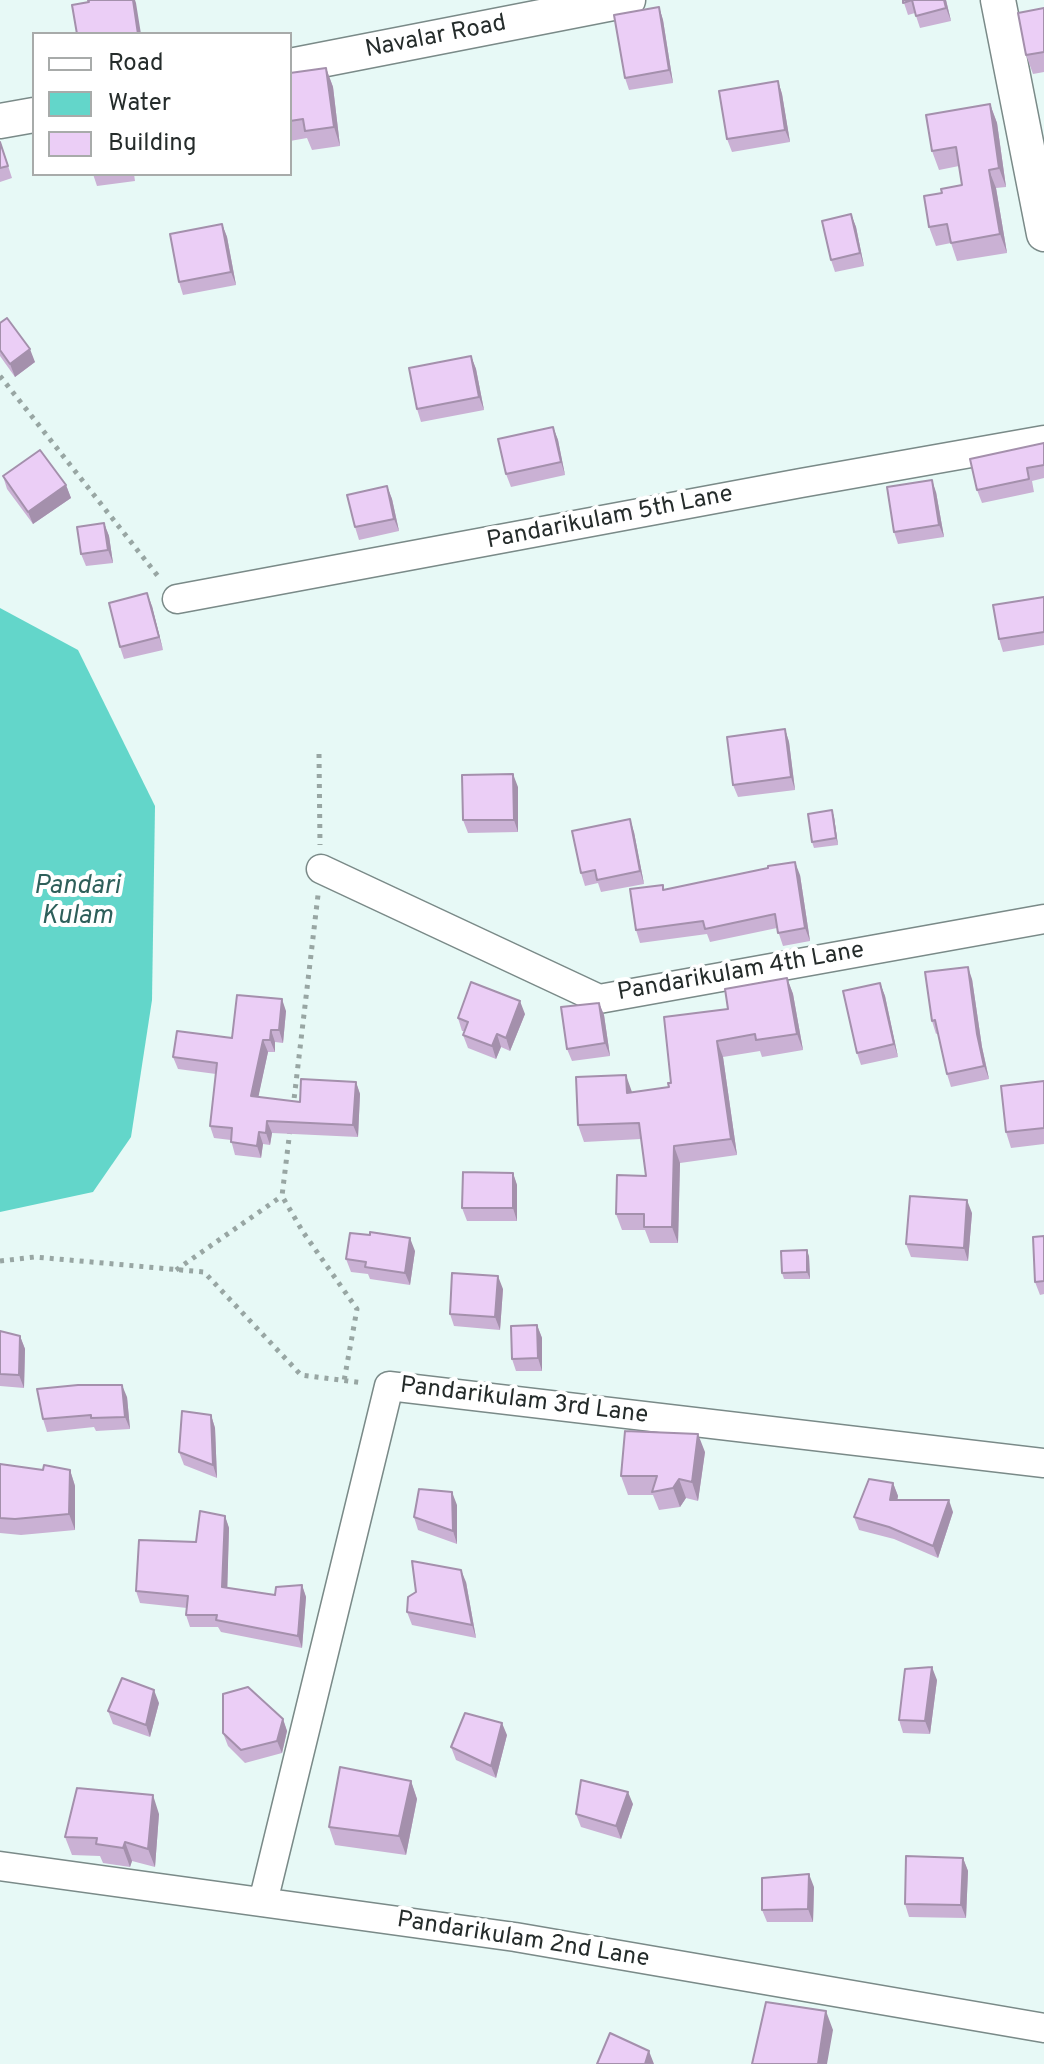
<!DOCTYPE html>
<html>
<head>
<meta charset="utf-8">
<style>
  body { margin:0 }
  #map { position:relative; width:1044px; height:2064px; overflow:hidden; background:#e7f9f6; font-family:Overpass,sans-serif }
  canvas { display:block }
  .legend { position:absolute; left:32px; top:32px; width:260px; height:144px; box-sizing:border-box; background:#fff; border:2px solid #a8abaa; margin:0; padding:10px 14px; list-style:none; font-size:24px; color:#252c2b }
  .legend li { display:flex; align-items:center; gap:16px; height:40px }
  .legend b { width:40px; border:2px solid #a8abaa }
</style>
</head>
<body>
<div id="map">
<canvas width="1044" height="2064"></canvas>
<ul class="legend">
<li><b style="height:10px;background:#fff"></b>Road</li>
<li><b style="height:22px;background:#63d6ca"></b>Water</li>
<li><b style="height:22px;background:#ebcef6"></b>Building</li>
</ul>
</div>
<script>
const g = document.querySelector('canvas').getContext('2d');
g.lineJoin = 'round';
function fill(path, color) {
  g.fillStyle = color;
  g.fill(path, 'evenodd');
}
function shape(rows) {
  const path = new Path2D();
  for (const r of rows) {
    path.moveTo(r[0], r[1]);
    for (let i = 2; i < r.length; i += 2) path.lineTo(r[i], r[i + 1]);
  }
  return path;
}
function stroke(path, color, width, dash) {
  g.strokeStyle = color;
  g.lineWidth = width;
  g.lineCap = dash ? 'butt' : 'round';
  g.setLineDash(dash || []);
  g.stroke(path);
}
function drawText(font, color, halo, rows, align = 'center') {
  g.font = font + ' Overpass,sans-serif';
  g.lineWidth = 8;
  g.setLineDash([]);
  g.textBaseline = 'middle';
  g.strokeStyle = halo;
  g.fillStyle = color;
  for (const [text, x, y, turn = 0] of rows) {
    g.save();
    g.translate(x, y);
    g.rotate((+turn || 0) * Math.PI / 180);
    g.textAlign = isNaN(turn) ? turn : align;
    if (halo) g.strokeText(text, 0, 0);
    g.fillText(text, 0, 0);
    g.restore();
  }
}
fill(shape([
  [0,608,78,650,155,806,152,1000,131,1137,93,1192,0,1212]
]), '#63d6ca');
const minor = shape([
  [177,599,801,483,1044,440],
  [321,869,599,999,1044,919],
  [0,1866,515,1937,1044,2028],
  [263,1902,389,1386,1044,1463]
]);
const tertiary = shape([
  [998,0,1044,234],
  [290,66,628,0],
  [0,121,34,115]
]);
stroke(minor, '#7a8a88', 31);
stroke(tertiary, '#7a8a88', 37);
stroke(shape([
  [0,376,161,580],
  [319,754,320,845],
  [293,1108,318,895],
  [290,1130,282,1196,303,1232,357,1309,344,1381],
  [0,1261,35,1257,204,1272,301,1375,364,1383],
  [176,1270,282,1196]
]), '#98a6a3', 5, [4, 6]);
stroke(minor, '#fff', 28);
stroke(tertiary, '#fff', 34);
fill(shape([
  [903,0,946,0,951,21,920,28,915,13,908,15],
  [659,7,663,20,673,83,629,90,625,78],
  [1044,8,1044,72,1033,74,1026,55],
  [326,68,333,87,340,146,312,150,307,138,290,141,290,73],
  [778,81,782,94,790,142,732,152,727,139],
  [990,104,997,123,1006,187,996,188,1007,253,957,261,951,243,936,246,929,227,942,193,962,185,959,166,939,170,932,151],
  [0,141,12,178,0,182],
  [93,174,134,174,135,181,97,186],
  [851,214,856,227,864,266,835,272,831,260],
  [222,224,227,237,236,285,183,295,179,282],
  [0,323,35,362,15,377,0,356],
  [471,356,476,369,484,410,421,422,417,409],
  [553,427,558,440,565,475,511,487,506,474],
  [1044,443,1044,478,1032,481,1034,492,982,503,977,490],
  [3,476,66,485,71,498,33,524,7,489],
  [387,486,392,499,399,531,359,540,355,527],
  [936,492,944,537,898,544,894,532],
  [104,523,109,536,113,563,86,566,81,554],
  [1044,597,1044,645,1003,652,999,639],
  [152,606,163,650,124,659,120,647],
  [785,729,789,742,795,790,738,797,733,785],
  [518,787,518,832,468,833,463,820],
  [832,810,834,817,838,845,814,848,812,842],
  [634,832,644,884,601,892,598,883,585,886,581,873],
  [800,875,810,941,783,946,777,928,710,942,707,934,640,943,636,930,665,890],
  [787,978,793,994,803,1050,762,1057,760,1051,723,1057,737,1155,680,1163,678,1243,650,1243,645,1230,622,1230,616,1214,646,1176,641,1139,584,1142,578,1125,632,1092,669,1087,671,1083,728,1009],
  [972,979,982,1047,989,1079,951,1087,947,1074,938,1033,936,1034,932,1021],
  [880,983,885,996,898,1057,861,1065,857,1053],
  [599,1003,604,1015,610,1056,572,1061,567,1049],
  [286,1011,283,1043,275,1042,275,1052,268,1052,258,1097,300,1102,356,1082,360,1094,358,1137,272,1133,270,1145,263,1144,261,1158,235,1155,231,1140,214,1138,210,1126,216,1074,178,1069,173,1057,232,1038],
  [525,1014,510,1051,501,1047,496,1059,468,1048,463,1035,465,1031,462,1031,458,1018],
  [1044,1081,1044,1144,1011,1148,1006,1132],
  [513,1173,517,1185,517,1221,467,1221,462,1208],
  [972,1213,968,1261,911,1257,906,1244],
  [1044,1236,1044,1294,1040,1295,1035,1282],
  [415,1251,410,1285,370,1279,368,1274,351,1272,346,1259],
  [809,1256,810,1279,784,1279,782,1273],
  [503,1289,500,1330,454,1326,450,1314],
  [537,1325,542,1338,542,1371,516,1371,512,1359],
  [0,1331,20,1336,25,1349,24,1388,0,1386],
  [127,1397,130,1429,96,1431,94,1427,47,1432,43,1419],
  [211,1415,215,1428,217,1478,184,1465,179,1452],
  [705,1452,698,1501,686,1498,680,1507,659,1510,653,1495,628,1495,621,1476],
  [0,1464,43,1470,70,1470,75,1486,75,1530,21,1535,0,1533],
  [893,1483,898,1496,897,1500,953,1512,938,1558,894,1539,859,1530,854,1517],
  [457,1505,457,1544,418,1530,414,1517],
  [225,1516,229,1528,227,1588,275,1595,302,1585,306,1597,302,1648,221,1632,218,1627,190,1627,186,1615,187,1608,140,1603,136,1591,196,1542],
  [466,1582,476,1638,412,1625,407,1612],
  [937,1680,930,1734,903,1733,899,1720],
  [159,1703,150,1737,113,1724,108,1711],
  [283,1719,287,1731,282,1753,245,1763,228,1746,223,1733],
  [507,1735,496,1778,456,1760,451,1747],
  [411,1781,417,1799,406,1855,335,1845,329,1827],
  [633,1804,621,1839,581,1827,576,1814],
  [159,1814,155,1867,132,1861,130,1867,103,1863,100,1856,72,1855,65,1837],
  [963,1858,968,1871,966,1918,909,1917,905,1904],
  [814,1887,813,1922,767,1922,762,1910]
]), '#cab1d4');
fill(shape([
  [133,0,135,0,136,3,141,34,138,34],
  [944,0,946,0,951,21,946,8],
  [659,7,663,20,673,83,669,70],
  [326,68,333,87,340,146,334,127],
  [778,81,782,94,790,142,785,130],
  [990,104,997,123,1006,187,999,168],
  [989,170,996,188,1007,253,1000,234],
  [851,214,856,227,864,266,860,253],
  [222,224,227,237,236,285,231,272],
  [30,349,35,362,15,377,10,364],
  [471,356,476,369,484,410,479,397],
  [553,427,558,440,565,475,561,462],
  [932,480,936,492,944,537,939,525],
  [66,485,71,498,33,524,28,512],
  [387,486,392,499,399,531,394,519],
  [104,523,109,536,113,563,108,550],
  [147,593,152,606,163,650,159,637],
  [785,729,789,742,795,790,791,777],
  [513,774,518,787,518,832,514,820],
  [832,810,834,817,838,845,836,838],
  [630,819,634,832,644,884,640,871],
  [795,862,800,875,810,941,805,928],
  [968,967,972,979,982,1047,989,1079,984,1066,977,1034],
  [787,978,793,994,803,1050,797,1034],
  [880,983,885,996,898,1057,894,1044],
  [282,999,286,1011,283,1043,279,1030],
  [520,1001,525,1014,510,1051,506,1038],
  [599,1003,604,1015,610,1056,605,1043],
  [271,1030,275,1042,275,1052,270,1040],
  [497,1034,501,1047,496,1059,492,1046],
  [263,1040,268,1052,256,1108,251,1096],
  [717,1041,723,1057,737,1155,731,1139],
  [626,1075,632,1092,627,1093],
  [356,1082,360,1094,358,1137,353,1125],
  [267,1121,272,1133,270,1145,266,1133],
  [259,1132,263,1144,261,1158,257,1146],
  [674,1146,680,1163,678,1243,672,1227],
  [513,1173,517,1185,517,1221,513,1208],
  [967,1200,972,1213,968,1261,964,1248],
  [410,1238,415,1251,410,1285,405,1273],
  [807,1250,809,1256,810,1279,807,1272],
  [498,1276,503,1289,500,1330,495,1317],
  [537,1325,542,1338,542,1371,538,1358],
  [20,1336,25,1349,24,1388,19,1375],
  [122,1385,127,1397,130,1429,125,1417],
  [211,1415,215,1428,217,1478,213,1465],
  [698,1434,705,1452,698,1501,692,1482],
  [70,1470,75,1486,75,1530,69,1514],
  [679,1479,686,1498,680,1507,673,1488],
  [893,1483,898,1496,895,1513,890,1500],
  [452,1492,457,1505,457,1544,453,1531],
  [949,1500,953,1512,938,1558,933,1546],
  [225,1516,229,1528,227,1600,222,1587],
  [461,1570,466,1582,476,1638,472,1625],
  [302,1585,306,1597,302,1648,298,1636],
  [932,1667,937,1680,930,1734,925,1721],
  [154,1690,159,1703,150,1737,146,1725],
  [283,1719,287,1731,282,1753,277,1741],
  [502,1723,507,1735,496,1778,491,1766],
  [411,1781,417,1799,406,1855,399,1836],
  [628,1792,633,1804,621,1839,616,1826],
  [153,1795,159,1814,155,1867,148,1849],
  [125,1842,132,1861,130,1867,123,1848],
  [963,1858,968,1871,966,1918,961,1905],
  [809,1874,814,1887,813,1922,808,1909],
  [826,2011,833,2030,827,2064,818,2064],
  [649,2051,654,2064,645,2064]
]), '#a490ac');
const building = shape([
  [88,0,133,0,138,34,77,34,72,5,89,2,88,0],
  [903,0,944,0,946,8,916,16,912,0,903,3,903,0],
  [659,7,669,70,625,78,614,15,659,7],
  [1044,8,1044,52,1026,55,1018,13,1044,8],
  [326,68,334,127,305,131,303,119,290,121,290,73,326,68],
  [778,81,785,130,727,139,719,91,778,81],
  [990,104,999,168,989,170,1000,234,951,243,947,224,929,227,924,196,942,193,941,189,962,185,956,147,932,151,926,115,990,104],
  [0,142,8,166,0,168,0,142],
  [851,214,860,253,831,260,822,221,851,214],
  [222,224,231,272,179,282,170,234,222,224],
  [7,318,30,349,10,364,0,350,0,323,7,318],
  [471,356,479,397,417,409,409,368,471,356],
  [553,427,561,462,506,474,498,439,553,427],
  [1044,443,1044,465,1027,468,1029,479,977,490,970,459,1044,443],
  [40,450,66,485,28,512,3,476,40,450],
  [932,480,939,525,894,532,887,487,932,480],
  [387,486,394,519,355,527,347,495,387,486],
  [104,523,108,550,81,554,77,527,104,523],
  [147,593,159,637,120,647,109,603,147,593],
  [1044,597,1044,632,999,639,993,605,1044,597],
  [785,729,791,777,733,785,727,737,785,729],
  [513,774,514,820,463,820,462,775,513,774],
  [832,810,836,838,812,842,808,814,832,810],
  [630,819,640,871,597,880,595,870,581,873,572,831,630,819],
  [795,862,805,928,778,933,775,914,705,929,703,921,636,930,630,889,663,885,663,890,768,868,768,866,795,862],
  [968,967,977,1034,984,1066,947,1074,935,1020,932,1021,925,972,968,967],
  [787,978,797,1034,756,1040,755,1034,717,1041,731,1139,674,1146,672,1227,644,1227,644,1214,616,1214,617,1175,646,1176,639,1123,578,1125,576,1077,626,1075,627,1093,669,1087,668,1083,671,1083,664,1017,728,1009,725,989,787,978],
  [471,982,520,1001,506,1038,497,1034,492,1046,463,1035,468,1022,458,1018,471,982],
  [880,983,894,1044,857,1053,843,991,880,983],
  [237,995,282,999,279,1030,271,1030,270,1040,263,1040,251,1096,300,1102,301,1079,356,1082,353,1125,267,1121,266,1133,259,1132,257,1146,231,1142,232,1128,210,1126,217,1063,173,1057,177,1031,232,1038,237,995],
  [599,1003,605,1043,567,1049,561,1007,599,1003],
  [1044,1081,1044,1128,1006,1132,1001,1086,1044,1081],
  [463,1172,513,1173,513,1208,462,1208,463,1172],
  [910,1196,967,1200,964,1248,906,1244,910,1196],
  [370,1232,410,1238,405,1273,365,1267,366,1262,346,1259,350,1233,370,1235,370,1232],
  [1044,1236,1044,1281,1035,1282,1033,1237,1044,1236],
  [807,1250,807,1272,782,1273,781,1251,807,1250],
  [452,1273,498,1276,495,1317,450,1314,452,1273],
  [537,1325,538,1358,512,1359,511,1326,537,1325],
  [0,1331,20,1336,19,1375,0,1374,0,1331],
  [78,1385,122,1385,125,1417,91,1418,91,1415,43,1419,37,1389,78,1385],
  [182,1411,211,1415,213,1465,179,1452,182,1411],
  [625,1431,698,1434,692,1482,679,1479,673,1488,652,1492,657,1476,621,1476,625,1431],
  [0,1464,43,1470,44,1465,70,1470,69,1514,15,1519,0,1518,0,1464],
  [869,1479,893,1483,890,1500,949,1500,933,1546,889,1527,854,1517,869,1479],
  [419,1489,452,1492,453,1531,414,1517,419,1489],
  [200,1511,225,1516,222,1587,275,1595,276,1587,302,1585,298,1636,216,1620,217,1615,186,1615,188,1596,136,1591,139,1540,196,1542,200,1511],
  [412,1561,461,1570,472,1625,407,1612,408,1597,416,1592,412,1561],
  [932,1667,925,1721,899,1720,905,1669,932,1667],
  [122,1678,154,1690,146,1725,108,1711,122,1678],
  [248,1687,283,1719,277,1741,241,1750,223,1733,223,1694,248,1687],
  [465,1713,502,1723,491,1766,451,1747,465,1713],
  [340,1767,411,1781,399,1836,329,1827,340,1767],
  [581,1780,628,1792,616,1826,576,1814,581,1780],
  [77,1788,153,1795,148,1849,125,1842,123,1848,96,1844,97,1838,65,1837,77,1788],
  [906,1856,963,1858,961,1905,905,1904,906,1856],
  [809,1874,808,1909,762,1910,762,1878,809,1874],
  [766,2002,826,2011,818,2064,752,2064,766,2002],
  [610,2033,649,2051,645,2064,597,2064,610,2033]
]);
fill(building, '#ebcef6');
stroke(building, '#a490ac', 2);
drawText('24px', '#252c2b', '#fff', [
  ["Navalar Road",436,38,-11],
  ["Pandarikulam 5th Lane",610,519,-11],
  ["Pandarikulam 4th Lane",741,973,-10],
  ["Pandarikulam 3rd Lane",524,1402,7],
  ["Pandarikulam 2nd Lane",523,1941,9]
]);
drawText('italic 26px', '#2e5f5a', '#fff', [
  ["Pandari",77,888],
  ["Kulam",77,918]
]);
</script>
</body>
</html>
